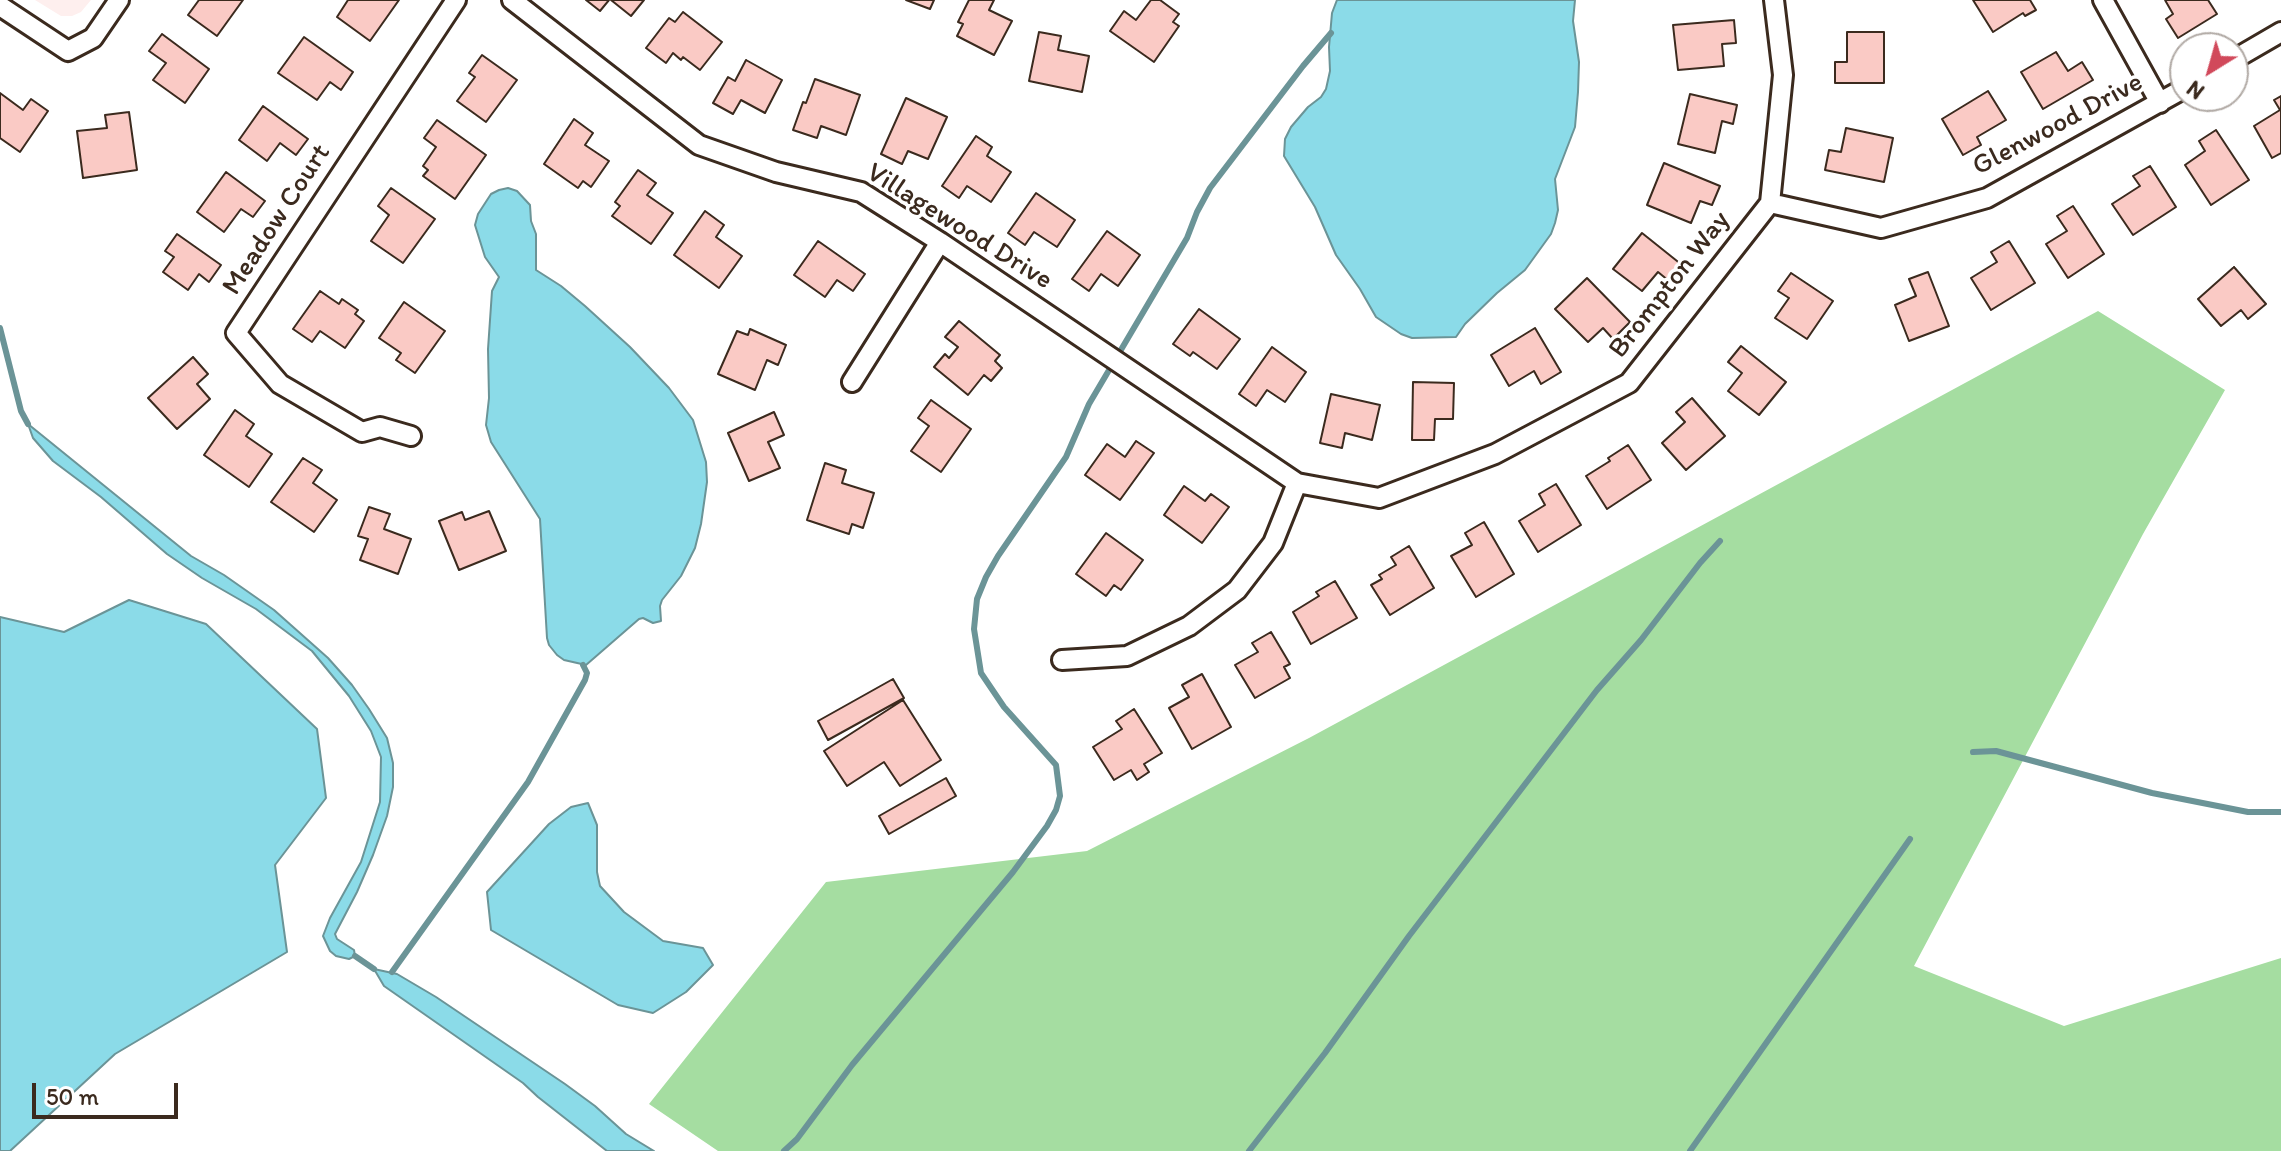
<!DOCTYPE html>
<html>
<head>
<meta charset="utf-8">
<style>
  body { margin:0 }
  #map { position:relative; width:2281px; height:1151px; overflow:hidden; background:#fff; font-family:Itim,sans-serif }
  canvas { display:block }
  .north { position:absolute; left:2169px; top:32px; width:80px; height:80px; box-sizing:border-box; background:#fff; border:2px solid #b1aaa5; border-radius:50%; rotate:217deg; font-size:22px; font-weight:700; line-height:32px; text-align:center; color:#3b2a1e }
  .north::after { content:''; display:block; margin:auto; width:28px; height:36px; background:#d1495b; clip-path:polygon(50% 0,100% 100%,50% 72%,0 100%) }
  .scale { position:absolute; left:32px; top:1083px; width:146px; height:36px; box-sizing:border-box; border:4px solid #3b2a1e; border-top:0; padding-left:10px; font-size:24px; line-height:28px; white-space:nowrap; color:#3b2a1e; -webkit-text-stroke:6px #fff; paint-order:stroke }
</style>
</head>
<body>
<div id="map">
<canvas width="2281" height="1151"></canvas>
<div class="north">N</div>
<div class="scale">50 m</div>
</div>
<script>
const g = document.querySelector('canvas').getContext('2d');
g.lineJoin = 'round';
function fill(path, color) {
  g.fillStyle = color;
  g.fill(path, 'evenodd');
}
function shape(rows) {
  const path = new Path2D();
  for (const r of rows) {
    path.moveTo(r[0], r[1]);
    for (let i = 2; i < r.length; i += 2) path.lineTo(r[i], r[i + 1]);
  }
  return path;
}
function stroke(path, color, width, dash) {
  g.strokeStyle = color;
  g.lineWidth = width;
  g.lineCap = dash ? 'butt' : 'round';
  g.setLineDash(dash || []);
  g.stroke(path);
}
function drawText(font, color, halo, rows, align = 'center') {
  g.font = font + ' Itim,sans-serif';
  g.lineWidth = 7;
  g.setLineDash([]);
  g.textBaseline = 'middle';
  g.strokeStyle = halo;
  g.fillStyle = color;
  for (const [text, x, y, turn = 0] of rows) {
    g.save();
    g.translate(x, y);
    g.rotate((+turn || 0) * Math.PI / 180);
    g.textAlign = isNaN(turn) ? turn : align;
    if (halo) g.strokeText(text, 0, 0);
    g.fillText(text, 0, 0);
    g.restore();
  }
}
fill(shape([
  [35,0,91,0,81,12,72,16,61,16]
]), '#feefee');
fill(shape([
  [2098,311,2225,390,2143,534,1914,966,2064,1026,2281,958,2281,1151,718,1151,649,1104,826,882,1087,851,1309,738]
]), '#a5dda1');
const water = shape([
  [1337,0,1575,0,1573,21,1579,62,1578,92,1575,127,1555,179,1558,210,1555,223,1551,234,1525,270,1497,293,1465,324,1456,337,1412,338,1401,334,1376,317,1360,289,1336,255,1315,207,1284,156,1285,139,1291,127,1308,107,1321,97,1326,89,1330,71,1329,47,1332,13,1337,0],
  [508,188,517,191,530,205,531,221,536,234,536,270,561,286,585,306,630,347,669,388,693,420,706,462,707,482,701,524,695,548,681,576,662,600,660,606,661,621,653,623,643,618,639,619,586,665,564,660,557,655,549,645,547,638,540,519,491,442,486,425,489,398,488,349,492,291,499,277,485,257,475,225,478,214,491,194,499,190,508,188],
  [28,424,191,556,224,575,274,610,328,658,352,685,369,709,387,738,393,763,393,787,387,816,373,855,357,892,335,934,337,939,354,950,355,956,349,959,336,956,330,951,323,936,330,918,361,862,380,802,381,757,371,731,349,696,312,651,256,609,202,578,167,554,101,497,53,461,33,438,28,424],
  [129,600,206,624,317,729,326,798,275,865,287,952,115,1054,10,1151,0,1151,0,617,64,632,129,600],
  [588,803,597,825,597,872,600,886,624,912,663,941,703,948,713,965,686,992,653,1013,618,1005,491,930,487,892,549,824,571,807,588,803],
  [374,969,397,974,436,997,565,1084,595,1106,626,1134,654,1151,607,1151,538,1097,523,1083,384,986,374,969]
]);
fill(water, '#8bdbe8');
stroke(water, '#6b9497', 2);
stroke(shape([
  [0,328,21,411,28,424],
  [1973,752,1996,751,2152,793,2248,812,2281,812],
  [355,956,374,969],
  [392,972,528,782,585,680,587,673,583,665],
  [784,1151,797,1139,852,1065,1013,872,1047,826,1056,810,1060,796,1056,765,1004,707,981,673,974,629,977,599,986,577,998,556,1066,457,1089,404,1187,238,1197,212,1210,188,1303,66,1331,33],
  [1249,1151,1325,1053,1409,936,1597,690,1641,640,1700,563,1720,541],
  [1690,1151,1910,839]
]), '#6b9497', 6);
const building = shape([
  [199,0,243,0,217,36,188,15,199,0],
  [348,0,399,0,370,41,337,17,348,0],
  [586,0,609,0,600,11,586,0],
  [611,0,644,0,631,16,611,0],
  [906,0,934,0,930,9,906,0],
  [969,0,994,0,989,10,1012,21,994,55,957,36,963,24,958,22,969,0],
  [1151,0,1160,0,1179,14,1173,22,1179,26,1154,62,1110,31,1124,11,1136,20,1151,0],
  [1973,0,2030,0,2036,10,2025,16,2023,13,1993,32,1973,0],
  [2165,0,2208,0,2217,14,2178,38,2166,19,2173,14,2165,0],
  [683,12,722,42,700,70,683,57,681,60,673,53,666,63,646,48,669,18,675,22,683,12],
  [1734,20,1736,43,1722,44,1724,66,1678,70,1673,25,1734,20],
  [1039,32,1061,36,1058,50,1089,56,1082,92,1029,81,1039,32],
  [1847,32,1884,32,1884,83,1835,83,1835,62,1847,62,1847,32],
  [162,34,209,69,185,103,153,80,166,63,149,51,162,34],
  [304,37,353,72,341,90,330,82,317,100,278,73,304,37],
  [2056,52,2068,71,2082,62,2093,80,2043,109,2021,72,2056,52],
  [482,55,517,80,486,122,457,101,475,77,469,73,482,55],
  [746,60,782,80,765,113,741,100,733,114,713,103,728,77,735,81,746,60],
  [815,79,860,95,846,135,821,126,817,138,793,130,803,102,806,103,815,79],
  [1988,91,2006,120,1977,137,1981,145,1963,155,1942,119,1988,91],
  [0,93,23,110,31,99,48,111,20,152,0,138,0,93],
  [1690,94,1737,105,1733,124,1722,121,1715,153,1678,144,1690,94],
  [2281,96,2281,153,2272,158,2254,126,2280,110,2274,100,2281,96],
  [906,98,947,117,928,159,908,151,902,164,881,154,906,98],
  [263,106,308,139,296,155,280,143,267,161,239,140,263,106],
  [129,112,137,170,83,178,77,131,107,128,105,115,129,112],
  [574,119,593,133,585,145,609,161,591,187,583,181,578,188,544,164,574,119],
  [437,120,486,155,455,199,423,176,428,170,423,166,436,147,424,138,437,120],
  [1846,128,1893,138,1884,182,1825,170,1829,150,1841,152,1846,128],
  [2216,130,2249,180,2211,205,2185,165,2205,151,2199,141,2216,130],
  [976,136,992,147,987,156,1011,172,991,202,967,186,959,198,942,186,976,136],
  [1664,163,1720,186,1712,205,1700,201,1691,223,1647,205,1664,163],
  [2150,166,2176,207,2133,235,2112,204,2140,186,2133,176,2150,166],
  [638,170,656,183,647,195,673,213,651,244,612,216,620,206,615,202,638,170],
  [226,172,265,201,253,217,241,209,224,232,197,212,226,172],
  [391,188,435,219,403,263,371,241,389,215,378,206,391,188],
  [1036,193,1075,220,1057,247,1034,232,1025,245,1008,233,1036,193],
  [2073,206,2104,254,2068,278,2046,244,2067,231,2057,216,2073,206],
  [705,211,724,225,716,237,742,256,719,288,674,255,705,211],
  [1107,231,1140,255,1118,286,1101,274,1089,291,1072,279,1107,231],
  [1642,233,1682,265,1669,281,1658,272,1642,291,1613,269,1642,233],
  [177,234,221,265,209,282,199,274,188,290,163,272,174,257,165,251,177,234],
  [818,241,865,274,853,291,837,280,825,297,794,275,818,241],
  [2009,241,2035,283,1991,310,1971,278,1997,262,1991,252,2009,241],
  [2234,267,2266,304,2248,319,2241,310,2221,326,2198,299,2234,267],
  [1928,272,1949,326,1909,341,1895,305,1916,296,1909,279,1928,272],
  [1791,273,1833,301,1807,339,1775,318,1789,298,1778,291,1791,273],
  [1587,278,1630,322,1613,339,1603,328,1588,342,1555,309,1587,278],
  [320,291,339,304,342,299,358,310,355,314,364,321,345,348,320,331,312,342,293,329,320,291],
  [404,302,445,331,415,373,396,360,401,353,379,338,404,302],
  [1199,309,1240,339,1217,369,1193,352,1190,356,1173,344,1199,309],
  [959,321,1000,355,995,361,1002,368,991,381,984,375,968,395,934,367,945,354,949,358,958,347,945,337,959,321],
  [1535,328,1561,372,1541,384,1534,371,1509,386,1491,355,1535,328],
  [750,329,786,345,778,365,767,360,755,390,718,374,737,331,748,335,750,329],
  [1741,346,1786,382,1759,415,1728,391,1742,373,1728,362,1741,346],
  [1272,347,1306,372,1285,402,1267,390,1256,406,1239,394,1272,347],
  [193,357,208,374,197,384,210,399,177,429,148,398,193,357],
  [1413,382,1454,383,1453,419,1435,419,1434,440,1412,440,1413,382],
  [1331,394,1380,405,1372,440,1345,433,1342,448,1320,443,1331,394],
  [1692,398,1725,436,1686,470,1662,443,1685,422,1676,412,1692,398],
  [931,400,971,429,941,472,911,451,929,426,918,418,931,400],
  [235,410,254,424,246,436,272,454,249,487,204,455,235,410],
  [774,412,784,435,768,442,780,468,749,481,728,433,774,412],
  [1136,441,1154,453,1120,500,1085,475,1107,444,1125,457,1136,441],
  [1628,445,1651,480,1607,509,1586,476,1610,461,1608,458,1628,445],
  [303,458,322,470,313,483,337,500,314,532,271,502,303,458],
  [825,463,846,470,842,483,874,493,863,528,852,524,849,534,807,520,825,463],
  [1556,484,1581,525,1538,552,1519,521,1545,505,1539,494,1556,484],
  [1184,486,1205,501,1211,494,1229,507,1202,543,1164,515,1184,486],
  [369,507,390,514,384,529,411,539,398,574,360,560,368,539,358,536,369,507],
  [489,511,506,551,459,570,439,521,462,512,465,520,489,511],
  [1484,522,1514,574,1476,597,1451,556,1472,545,1465,533,1484,522],
  [1106,533,1143,560,1121,590,1114,585,1106,596,1076,574,1106,533],
  [1409,546,1434,588,1390,615,1371,585,1382,579,1379,575,1396,565,1391,557,1409,546],
  [1335,581,1357,618,1311,644,1293,612,1319,596,1316,592,1335,581],
  [1271,632,1290,664,1284,667,1290,678,1255,698,1235,665,1258,652,1252,643,1271,632],
  [1202,674,1231,727,1192,749,1169,708,1189,697,1182,685,1202,674],
  [893,679,904,698,828,740,818,721,893,679],
  [903,700,941,760,900,786,884,762,847,786,824,751,903,700],
  [1134,709,1162,753,1144,764,1149,772,1137,780,1131,770,1114,780,1093,747,1122,729,1116,721,1134,709],
  [946,778,956,796,889,834,879,816,946,778]
]);
fill(building, '#facac5');
stroke(building, '#3b2a1e', 2);
const street = shape([
  [512,0,699,145,776,172,861,192,940,242,1297,483,1379,498,1495,454,1629,383,1770,203,1783,75,1774,0],
  [2103,0,2160,103],
  [0,6,68,51,93,38,119,0],
  [2233,60,2281,32],
  [1770,203,1881,228,1987,198,2185,88],
  [852,382,940,242],
  [411,436,380,427,362,432,280,384,236,333,456,0],
  [1062,660,1127,656,1189,626,1237,590,1273,543,1297,483]
]);
stroke(street, '#3b2a1e', 24);
stroke(street, '#fff', 18);
drawText('28px', '#3b2a1e', '#fff', [
  ["Glenwood Drive",2058,125,-28],
  ["Meadow Court",277,220,-57],
  ["Villagewood Drive",959,227,32],
  ["Brompton Way",1670,285,-52]
]);
</script>
</body>
</html>
